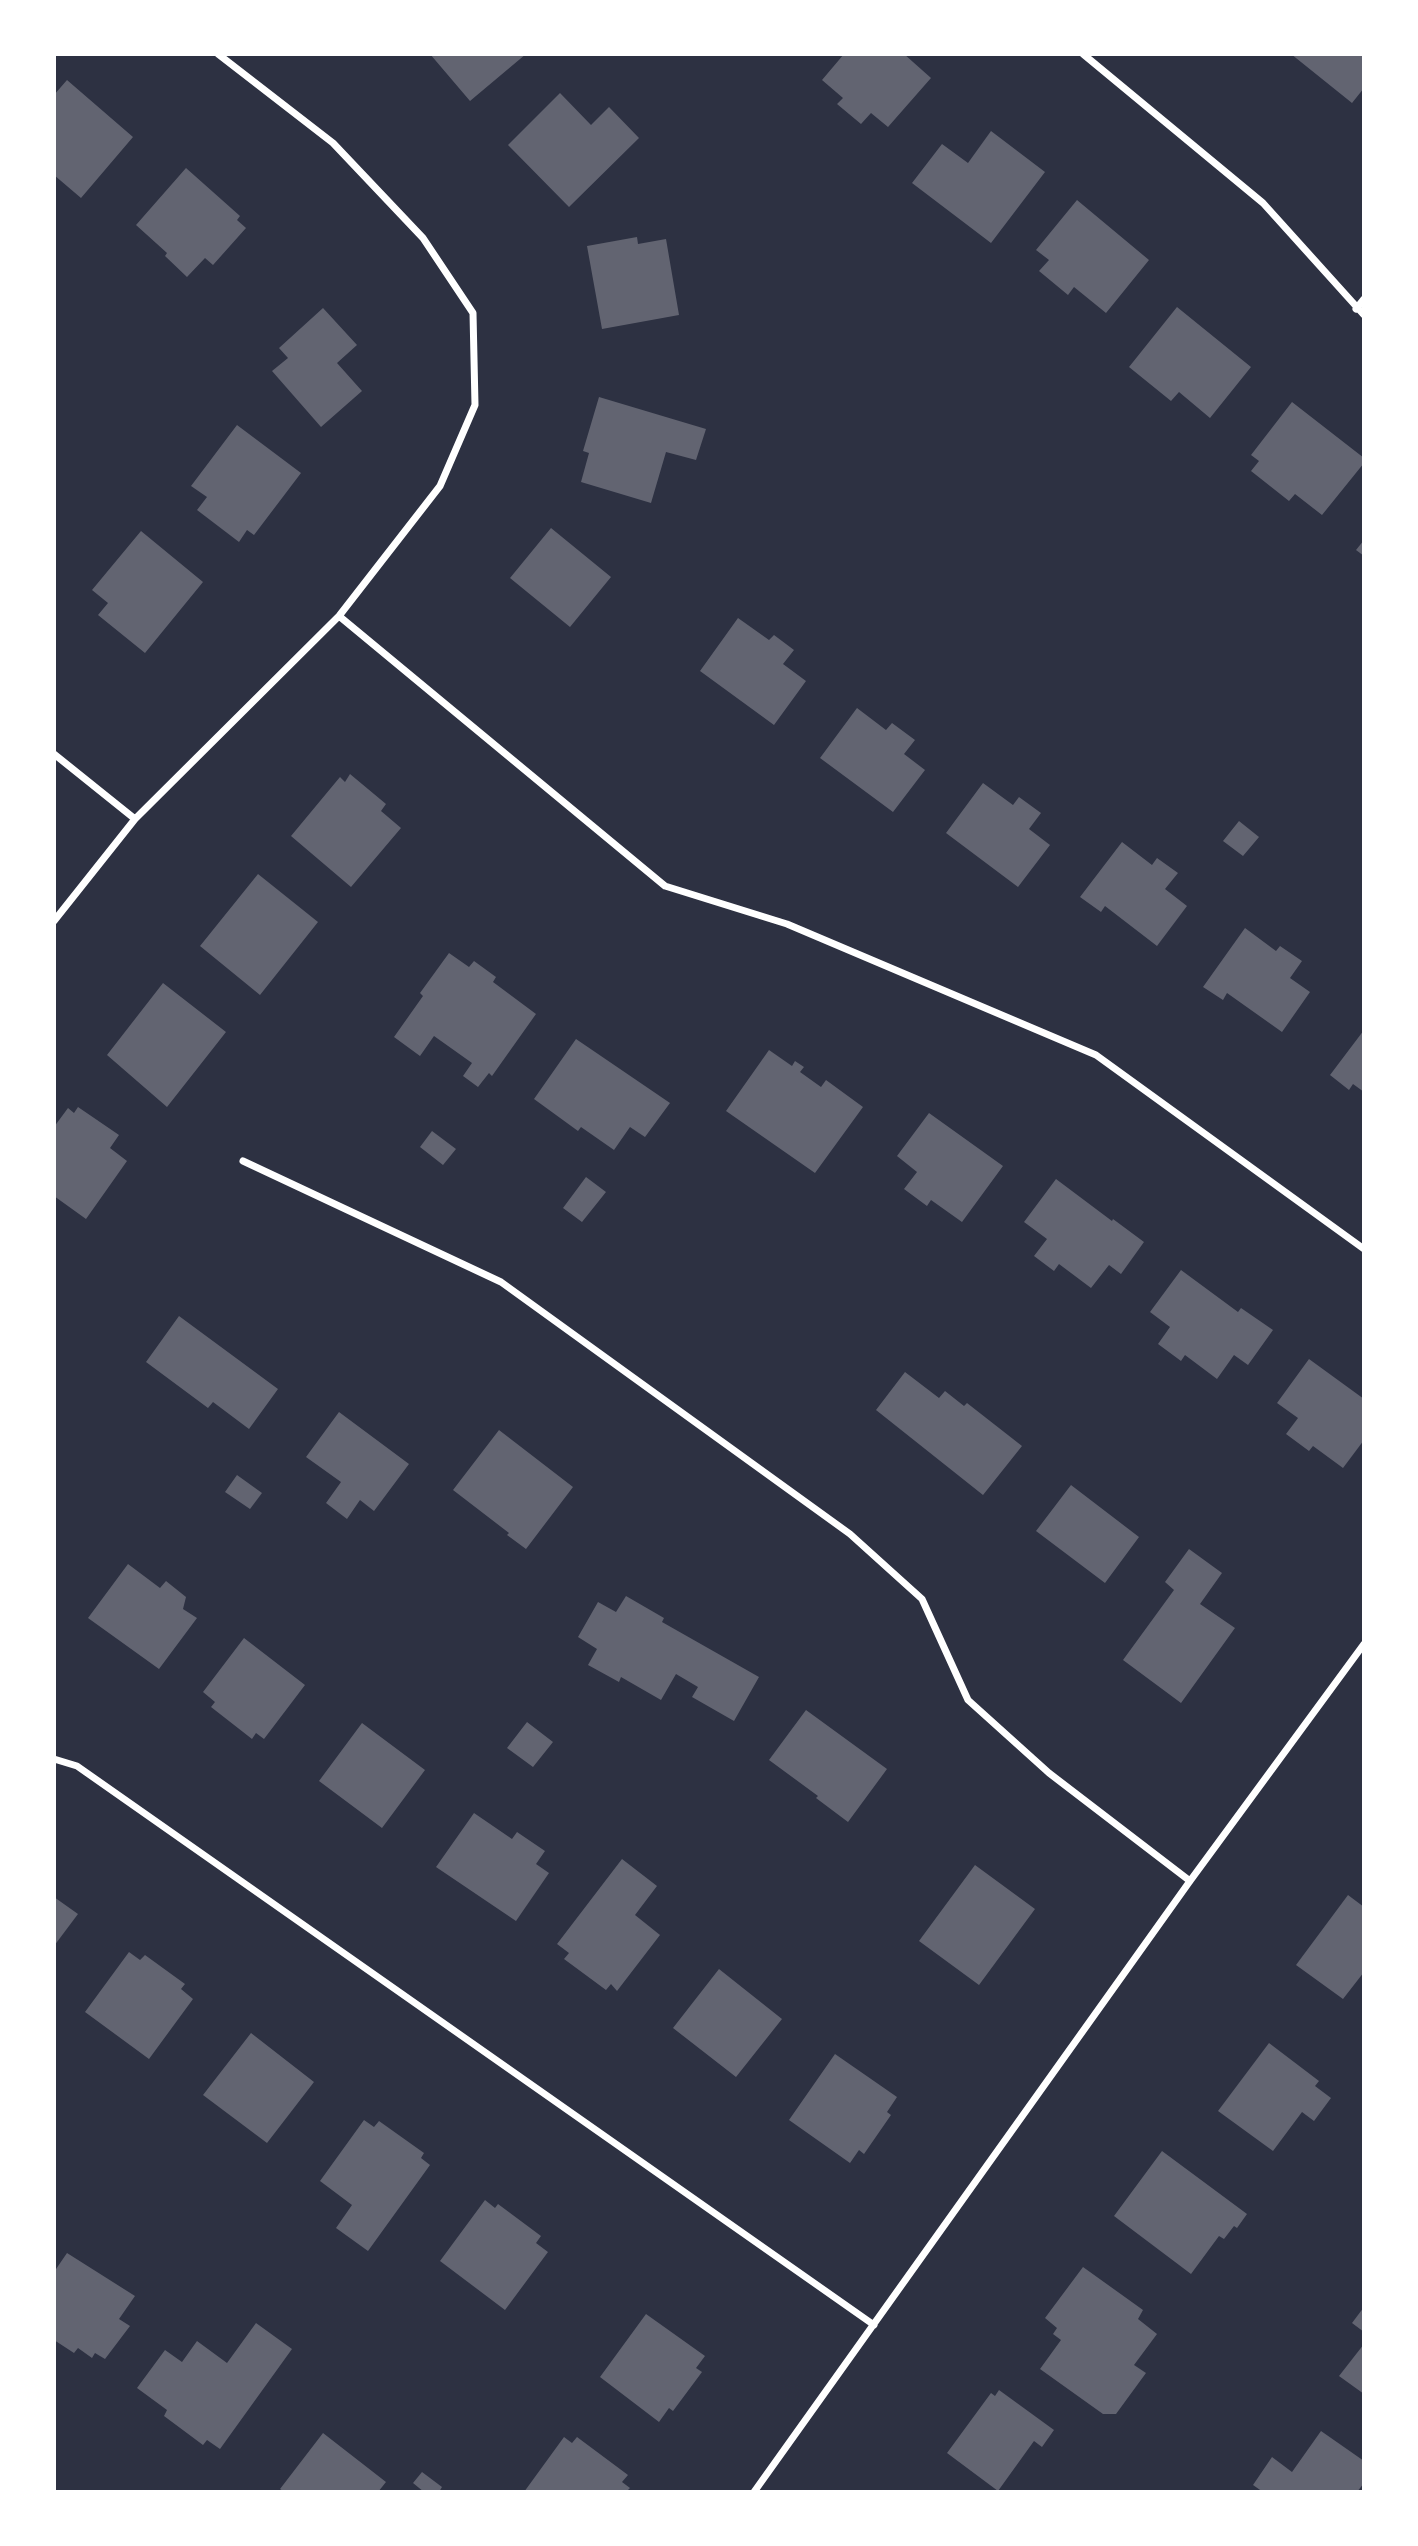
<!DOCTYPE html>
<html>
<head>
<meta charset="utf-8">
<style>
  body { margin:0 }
  #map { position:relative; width:1418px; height:2546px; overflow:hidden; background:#2d3142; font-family:Arial,sans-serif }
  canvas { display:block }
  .frame { position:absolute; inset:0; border:56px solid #fff; pointer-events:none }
</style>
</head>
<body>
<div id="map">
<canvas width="1418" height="2546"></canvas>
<div class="frame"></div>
</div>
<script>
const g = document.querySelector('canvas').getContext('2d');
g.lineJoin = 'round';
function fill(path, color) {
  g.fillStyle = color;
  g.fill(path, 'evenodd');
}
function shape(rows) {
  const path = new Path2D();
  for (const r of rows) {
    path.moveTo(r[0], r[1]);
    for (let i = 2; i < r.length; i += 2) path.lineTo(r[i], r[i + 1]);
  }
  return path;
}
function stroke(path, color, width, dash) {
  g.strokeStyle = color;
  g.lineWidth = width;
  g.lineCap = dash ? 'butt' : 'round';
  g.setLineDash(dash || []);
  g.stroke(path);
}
fill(shape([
  [430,54,526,54,470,101],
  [844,54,904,54,931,78,888,127,871,113,861,124,837,104,843,98,822,80],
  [1291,54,1364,54,1364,88,1352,103],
  [67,80,133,137,81,198,54,175,54,95],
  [560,93,591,125,609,107,639,138,569,207,508,145],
  [991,131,1045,172,991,243,912,183,942,144,968,163],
  [186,168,240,216,237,220,246,228,213,265,205,258,187,277,165,256,167,253,136,225],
  [1077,200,1149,260,1106,313,1074,287,1068,295,1039,271,1049,260,1036,250],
  [637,237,638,244,666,239,679,315,602,329,587,246],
  [1177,307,1251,367,1210,418,1179,392,1171,401,1129,367],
  [323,308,357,345,337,363,362,391,321,427,272,371,288,358,279,348],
  [599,397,706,429,696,460,666,452,651,503,581,482,589,453,583,451],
  [1292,402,1364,458,1364,463,1322,515,1295,494,1289,501,1251,471,1259,461,1251,455],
  [237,425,301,473,254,535,247,530,239,542,197,510,207,497,191,486],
  [551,528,611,577,570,627,510,578],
  [141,531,203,582,145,653,98,615,108,603,92,590],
  [1364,540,1364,556,1356,550],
  [738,618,769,640,774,635,794,650,783,664,806,681,774,725,700,671],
  [857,708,886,730,892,723,915,740,904,754,925,770,893,812,820,758],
  [350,774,386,804,381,811,401,828,351,887,291,836,340,777,345,782],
  [983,783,1013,805,1019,797,1041,813,1029,829,1050,845,1018,887,946,833],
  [1239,821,1259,837,1243,856,1223,841],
  [1122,842,1152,865,1157,858,1178,873,1165,889,1187,906,1157,946,1105,906,1101,912,1080,897],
  [258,874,318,922,260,995,200,946],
  [1245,928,1276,951,1280,946,1302,961,1290,978,1310,992,1282,1032,1227,993,1223,1000,1203,987],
  [449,953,469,967,474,961,496,977,493,982,536,1014,492,1076,489,1073,478,1087,463,1076,472,1063,434,1036,420,1056,394,1037,423,996,420,993],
  [163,983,226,1032,167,1107,107,1055],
  [1364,1030,1364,1092,1353,1084,1349,1090,1330,1075],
  [576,1039,670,1103,645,1137,630,1127,614,1150,581,1127,578,1131,534,1099],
  [769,1050,792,1066,795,1061,804,1067,800,1072,821,1087,826,1080,863,1107,815,1173,726,1111],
  [78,1107,119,1135,110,1148,127,1161,86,1219,54,1196,54,1127,68,1108,74,1113],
  [929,1113,1003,1166,962,1222,931,1200,927,1206,904,1189,917,1172,897,1156],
  [432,1131,456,1149,443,1165,420,1147],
  [586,1177,606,1192,582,1222,563,1208],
  [1056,1179,1112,1221,1113,1219,1144,1242,1121,1274,1109,1265,1091,1288,1059,1264,1054,1271,1034,1256,1047,1239,1024,1222],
  [1181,1270,1238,1312,1241,1308,1273,1330,1248,1365,1234,1355,1217,1379,1185,1355,1181,1361,1158,1344,1170,1327,1150,1312],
  [179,1316,278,1389,249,1429,213,1402,208,1408,146,1362],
  [1309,1359,1364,1399,1364,1440,1343,1468,1313,1446,1309,1451,1286,1434,1298,1418,1277,1403],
  [905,1372,939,1398,945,1391,964,1406,967,1403,1022,1446,983,1495,876,1410],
  [339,1412,409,1464,374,1511,360,1500,347,1519,326,1503,341,1482,306,1457],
  [499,1430,573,1487,526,1549,507,1535,509,1533,453,1490],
  [237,1475,262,1493,250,1509,225,1492],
  [1071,1485,1139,1537,1105,1583,1036,1531],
  [1189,1549,1222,1573,1200,1604,1235,1628,1181,1703,1123,1660,1174,1590,1165,1582],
  [128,1564,160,1588,166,1581,186,1597,183,1609,197,1618,159,1669,88,1618],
  [626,1596,664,1618,662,1622,759,1677,734,1721,692,1697,698,1687,676,1674,661,1700,621,1677,619,1682,588,1665,597,1649,578,1637,598,1602,616,1612],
  [244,1638,305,1685,264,1739,256,1733,252,1739,211,1707,215,1702,203,1692],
  [806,1710,887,1769,848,1822,816,1798,818,1796,769,1760],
  [527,1722,553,1742,533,1767,507,1748],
  [362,1723,425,1770,382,1828,319,1781],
  [474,1813,512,1839,517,1832,545,1851,536,1864,549,1873,516,1921,436,1867],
  [622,1859,657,1886,635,1915,660,1935,617,1991,611,1984,606,1990,564,1959,569,1953,557,1944],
  [975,1865,1035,1909,979,1985,919,1941],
  [1348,1895,1364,1907,1364,1972,1343,1999,1296,1965],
  [54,1897,78,1914,54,1946],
  [129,1952,140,1960,145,1955,185,1984,181,1989,193,1999,149,2059,85,2012],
  [719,1969,782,2019,736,2077,673,2028],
  [251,2033,314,2082,267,2143,203,2095],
  [1269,2043,1319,2081,1315,2086,1331,2098,1314,2121,1302,2112,1273,2151,1218,2111],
  [835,2054,897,2097,887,2112,891,2115,864,2154,859,2150,850,2163,789,2120],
  [364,2120,374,2127,379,2121,424,2153,421,2158,430,2165,368,2251,336,2228,352,2205,320,2181],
  [1162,2151,1247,2214,1237,2228,1234,2226,1224,2239,1219,2236,1191,2274,1114,2216],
  [485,2200,495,2208,498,2204,541,2236,536,2243,548,2252,505,2310,440,2261],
  [67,2253,135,2296,119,2319,130,2326,105,2359,95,2353,92,2358,78,2348,74,2353,54,2340,54,2272],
  [1083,2267,1143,2310,1138,2319,1157,2334,1134,2365,1146,2373,1116,2414,1103,2414,1040,2369,1061,2340,1053,2334,1057,2328,1045,2318],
  [1364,2307,1364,2332,1352,2323],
  [646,2314,705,2356,696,2368,702,2372,673,2411,669,2408,659,2422,600,2377],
  [256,2323,292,2349,220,2449,207,2440,203,2445,164,2416,167,2410,137,2388,165,2350,182,2362,197,2341,227,2363],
  [1364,2344,1364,2394,1339,2376],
  [999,2390,1054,2430,1042,2447,1034,2441,998,2491,947,2453,991,2393,995,2396],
  [1321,2431,1364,2461,1364,2483,1357,2492,1263,2492,1253,2485,1272,2457,1292,2472],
  [323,2433,386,2482,378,2492,284,2492,280,2489],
  [564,2437,572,2443,577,2437,628,2475,622,2482,630,2488,626,2492,524,2492],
  [422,2472,442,2487,439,2492,424,2492,413,2483]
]), '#626471');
stroke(shape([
  [1083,54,1263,203,1364,315],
  [1356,309,1364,299],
  [339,616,665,886,787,924,1096,1055,1364,1249],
  [54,754,135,819],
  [54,921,135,819,339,616,440,486,475,405,473,313,423,238,333,143,218,54],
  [243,1161,501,1282,850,1534,922,1599,968,1700,1049,1773,1190,1881],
  [54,1759,77,1766,874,2325],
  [754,2492,1190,1881,1364,1644]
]), '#fff', 7);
</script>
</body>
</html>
